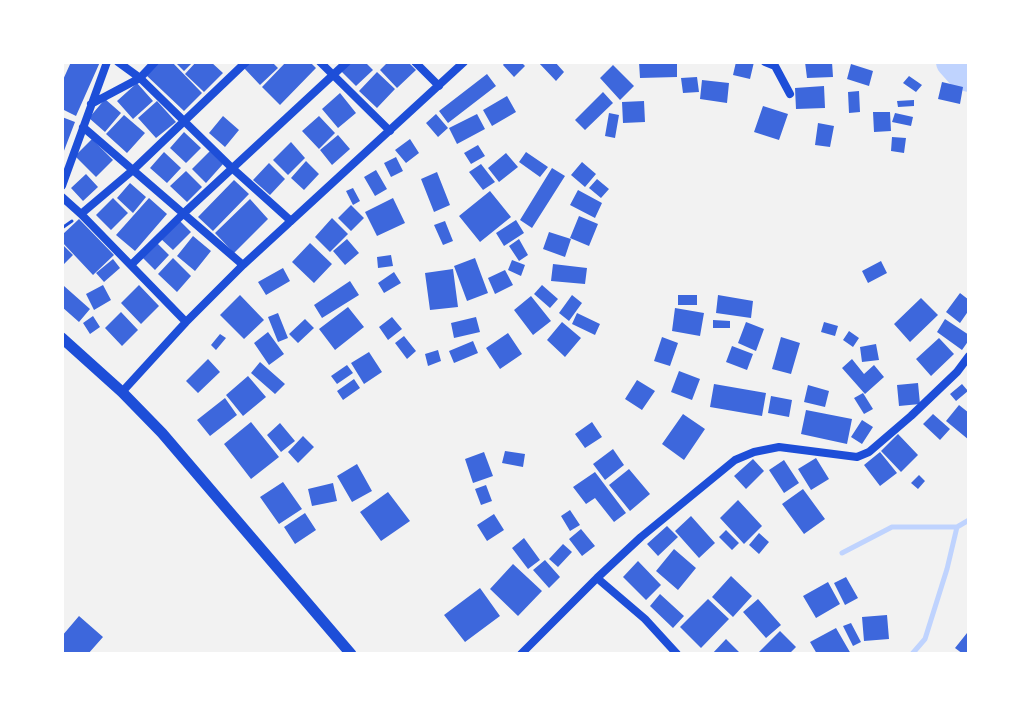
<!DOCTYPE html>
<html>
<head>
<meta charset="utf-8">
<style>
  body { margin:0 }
  #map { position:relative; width:1031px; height:716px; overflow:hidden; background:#f2f2f2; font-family:"Zilla Slab",serif }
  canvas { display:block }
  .frame { position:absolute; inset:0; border:64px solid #fff; pointer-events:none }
</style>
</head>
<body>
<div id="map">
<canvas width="1031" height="716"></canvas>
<div class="frame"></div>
</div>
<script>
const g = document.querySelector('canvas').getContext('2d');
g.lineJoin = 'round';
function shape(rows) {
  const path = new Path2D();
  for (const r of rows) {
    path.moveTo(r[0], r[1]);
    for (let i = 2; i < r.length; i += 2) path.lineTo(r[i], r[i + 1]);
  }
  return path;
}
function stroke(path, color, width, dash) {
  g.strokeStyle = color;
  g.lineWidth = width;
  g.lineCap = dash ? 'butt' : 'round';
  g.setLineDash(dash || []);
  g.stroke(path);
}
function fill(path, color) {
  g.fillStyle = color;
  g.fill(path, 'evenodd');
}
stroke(shape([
  [842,553,892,527,957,527],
  [912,654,925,639,947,569,957,527,969,520]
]), '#bfd3fe', 5);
stroke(shape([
  [952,62,961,72,969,76]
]), '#bfd3fe', 32);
fill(shape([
  [71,62,100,62,76,116,62,109,62,82],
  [159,62,172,62,202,93,184,111,146,75],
  [175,62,193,62,184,71],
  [196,62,211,62,223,73,204,92,185,74],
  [250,62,272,62,278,68,260,85,244,68],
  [286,62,310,62,316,68,280,105,262,87],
  [350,62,365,62,373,70,356,86,341,71],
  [388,62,408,62,416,70,397,88,380,70],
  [505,62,521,62,525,66,514,77,503,65],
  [538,62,555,62,564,72,556,81],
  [639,62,677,62,677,77,640,78],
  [736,62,754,62,750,79,733,75],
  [805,62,832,62,833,77,807,78],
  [851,64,873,71,869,86,847,79],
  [613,65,634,86,620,100,600,78],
  [377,72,395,89,377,108,359,91],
  [487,74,496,86,448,123,439,111],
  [909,76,922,85,916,92,903,83],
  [697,77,699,92,683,93,681,78],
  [702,80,729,83,727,103,700,99],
  [942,82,963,87,960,104,938,99],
  [137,83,153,101,133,119,117,101],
  [824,86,825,108,796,109,795,88],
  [859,91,860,112,849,113,848,92],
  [603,92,613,103,585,130,575,120],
  [340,93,356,113,338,128,322,109],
  [507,96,516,112,492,126,483,110],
  [105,99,121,113,105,132,89,118],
  [914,100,914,106,898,107,897,101],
  [157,101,176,122,156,138,138,118],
  [644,101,645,122,623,123,622,102],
  [763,106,788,114,779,140,754,132],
  [873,112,890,112,891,131,874,132],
  [609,113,619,115,615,138,605,136],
  [895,113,913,117,911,126,892,122],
  [436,114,448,128,438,137,426,123],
  [477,114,485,129,457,144,449,128],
  [124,115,145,133,127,153,106,134],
  [223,116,239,130,225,147,209,133],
  [319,116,335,133,319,149,302,131],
  [62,117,75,122,62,156],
  [818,123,834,126,830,147,815,145],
  [184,132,201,148,186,163,170,148],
  [338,135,350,149,332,165,320,150],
  [892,137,906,138,904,153,891,151],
  [92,139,113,160,96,177,75,156],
  [410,139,419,153,406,163,395,150],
  [291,142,305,158,288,175,273,160],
  [478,145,485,156,471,164,464,153],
  [210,151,223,164,206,183,192,169],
  [164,152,181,168,167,183,150,168],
  [526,152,548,167,540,177,519,162],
  [506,153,518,167,499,182,488,168],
  [396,157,403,171,391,177,384,163],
  [306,161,319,174,304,190,291,178],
  [582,162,596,174,585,187,571,175],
  [269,163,285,179,270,195,253,180],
  [481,164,495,182,483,190,469,172],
  [552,168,565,176,532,228,520,220],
  [376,170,387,189,375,196,364,177],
  [186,171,202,187,187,202,170,186],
  [437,172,450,205,434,212,421,179],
  [86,174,98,187,83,201,71,188],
  [597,179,609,189,601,198,589,188],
  [234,180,249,194,213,231,198,217],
  [130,183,146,197,133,213,117,198],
  [353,188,360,201,353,205,346,191],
  [578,190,602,203,595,218,570,205],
  [490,191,511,217,480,242,459,216],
  [113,198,128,213,111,230,96,215],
  [149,198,167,214,135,251,116,235],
  [393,198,405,223,377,236,365,212],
  [250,199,268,219,234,253,215,233],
  [351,205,364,218,351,231,338,218],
  [579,216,598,224,589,246,570,238],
  [332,218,348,234,330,252,315,237],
  [79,219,114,255,93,275,62,242,62,235],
  [178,219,191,232,173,250,160,238],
  [516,220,524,233,504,246,496,233],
  [445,221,453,241,443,245,434,225],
  [549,232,571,239,565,257,543,249],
  [193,236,211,251,195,271,177,256],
  [347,239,359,253,345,265,333,251],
  [519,239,528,255,519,261,509,246],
  [156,242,169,255,155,270,142,257],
  [310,243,332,264,314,283,292,262],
  [62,244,73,255,62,266],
  [391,255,393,266,378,268,377,257],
  [173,258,191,276,177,292,158,274],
  [475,258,488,293,467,301,454,266],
  [113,259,120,268,104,282,96,273],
  [512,260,525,265,521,276,508,270],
  [881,261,887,273,868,283,862,271],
  [553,264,587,268,585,284,551,281],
  [283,268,290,281,266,295,258,282],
  [453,269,458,307,430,310,425,273],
  [505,270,513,285,495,294,488,278],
  [394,272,401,283,384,293,378,283],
  [350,281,359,295,322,318,314,305],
  [103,285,111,300,94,310,86,294],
  [139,285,159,306,141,324,121,303],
  [542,285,558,299,550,308,534,294],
  [64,286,90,309,79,322,62,307,62,288],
  [960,293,969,300,969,310,960,323,946,312],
  [240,295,264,320,244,339,220,315],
  [572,295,582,303,569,321,559,313],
  [678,295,697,295,697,305,678,305],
  [718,295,753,301,751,318,716,313],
  [531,296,551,321,533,335,514,310],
  [921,298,938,315,910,342,894,324],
  [348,307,364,327,335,350,319,329],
  [675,308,704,313,700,336,672,331],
  [121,312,138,330,122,346,105,328],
  [278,313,288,338,278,342,268,317],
  [577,313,600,324,595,335,572,324],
  [93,316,100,327,90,334,83,323],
  [392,317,402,329,388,340,379,327],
  [476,317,480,332,454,338,451,323],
  [305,319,314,328,298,343,289,334],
  [945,319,969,335,969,340,962,350,937,332],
  [713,320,730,321,730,328,713,328],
  [562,322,581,338,565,357,547,340],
  [746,322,764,329,756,351,738,343],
  [824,322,838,326,835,336,821,332],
  [849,331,859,338,853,347,843,340],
  [268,332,284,354,269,365,254,343],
  [508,333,522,354,500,369,486,348],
  [220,334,226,338,216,350,211,345],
  [404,336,416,351,407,359,395,343],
  [662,337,678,343,670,366,654,361],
  [781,337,800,343,791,374,772,369],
  [939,338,954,354,931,376,916,359],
  [473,341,478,353,454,363,449,351],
  [876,344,879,360,862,362,860,347],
  [732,346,753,354,747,370,726,362],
  [438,350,441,361,428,366,425,354],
  [369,352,382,372,364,384,351,363],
  [208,359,220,372,198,393,186,381],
  [852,359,864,374,874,365,884,377,865,394,842,368],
  [260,362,285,384,275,394,251,373],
  [347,365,353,373,337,384,331,376],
  [679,371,700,379,692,400,671,392],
  [248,376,266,397,243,416,226,395],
  [354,379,360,388,343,400,337,391],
  [637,380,655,391,642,410,625,399],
  [918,383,920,404,899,406,897,385],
  [714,384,766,393,762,416,710,407],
  [962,384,968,391,956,401,950,394],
  [808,385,829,391,825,407,804,402],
  [863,393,873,409,864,414,854,398],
  [771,396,792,400,789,417,768,413],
  [225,398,237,415,210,436,197,420],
  [959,405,969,413,969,440,946,421],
  [806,410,852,419,847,444,801,434],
  [683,414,705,429,684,460,662,444],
  [933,414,950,429,940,440,923,424],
  [862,420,873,427,862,444,851,437],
  [251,422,279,457,251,479,224,444],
  [592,422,602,437,585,448,575,434],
  [280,423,295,441,281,452,267,435],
  [898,434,918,455,901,472,881,451],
  [303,436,314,447,298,463,288,452],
  [613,449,624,465,605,480,593,464],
  [505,451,525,454,523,467,502,463],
  [484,452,493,476,473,483,465,459],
  [880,452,897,473,880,486,864,465],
  [816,458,829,479,811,490,798,469],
  [753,459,764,471,746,489,734,476],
  [784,460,799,483,784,493,769,470],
  [357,464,372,491,352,502,337,476],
  [629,469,650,494,630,511,609,485],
  [595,472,626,513,614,522,595,498,586,504,573,487],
  [919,475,925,481,918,489,911,483],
  [283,482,302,509,279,524,260,497],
  [333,483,337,501,312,506,308,489],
  [486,485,492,501,481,505,475,489],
  [803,489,825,519,804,534,782,504],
  [388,492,410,521,381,541,360,512],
  [738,500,762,526,744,544,720,518],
  [570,510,580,525,570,531,561,516],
  [305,513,316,530,295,544,284,527],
  [494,514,504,530,487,541,477,525],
  [691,516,715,543,699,558,675,531],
  [667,526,678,537,658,556,647,544],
  [581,529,595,546,582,556,569,539],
  [726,530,739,543,732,550,719,537],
  [759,533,769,542,759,554,749,545],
  [524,538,540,560,528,569,512,548],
  [563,544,572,552,558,567,549,559],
  [674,549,696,568,678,590,656,571],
  [545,560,560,577,549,588,533,570],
  [638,561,661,585,646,600,623,577],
  [513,564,542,591,518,616,490,589],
  [731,576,752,596,733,617,712,597],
  [846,577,858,598,845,605,834,583],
  [828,582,840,604,816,618,803,596],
  [480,588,500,616,465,642,444,615],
  [660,594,684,616,673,628,650,606],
  [708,599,729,619,701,648,680,627],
  [758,599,781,625,766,638,743,612],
  [887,615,889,639,864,641,862,617],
  [79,616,103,637,88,654,62,654,62,636],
  [851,623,861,642,853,646,843,626],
  [836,628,851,654,817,654,810,642],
  [780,631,796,647,789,654,757,654],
  [967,633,969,634,969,654,963,654,955,648],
  [726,639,741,654,712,654]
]), '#3d67dc');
stroke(shape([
  [62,228,72,221]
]), '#1d4ed8', 3);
stroke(shape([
  [118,62,140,78,232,168,291,221],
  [320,62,390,131],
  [415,62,439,86],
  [765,62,775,66,790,94],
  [91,104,140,78,155,62],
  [83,127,243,265],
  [62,186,107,62],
  [62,197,81,214,186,322],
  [81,214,133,170,246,62],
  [131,265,184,213,347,62],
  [122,392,186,322,243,265,464,62],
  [597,578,645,619,677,654],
  [521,654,597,578,641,537,735,460,754,452,779,447,857,457,869,452,911,416,957,372,969,356]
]), '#1d4ed8', 8);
stroke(shape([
  [62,338,122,392,162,433,351,654]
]), '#1d4ed8', 11);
</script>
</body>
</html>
